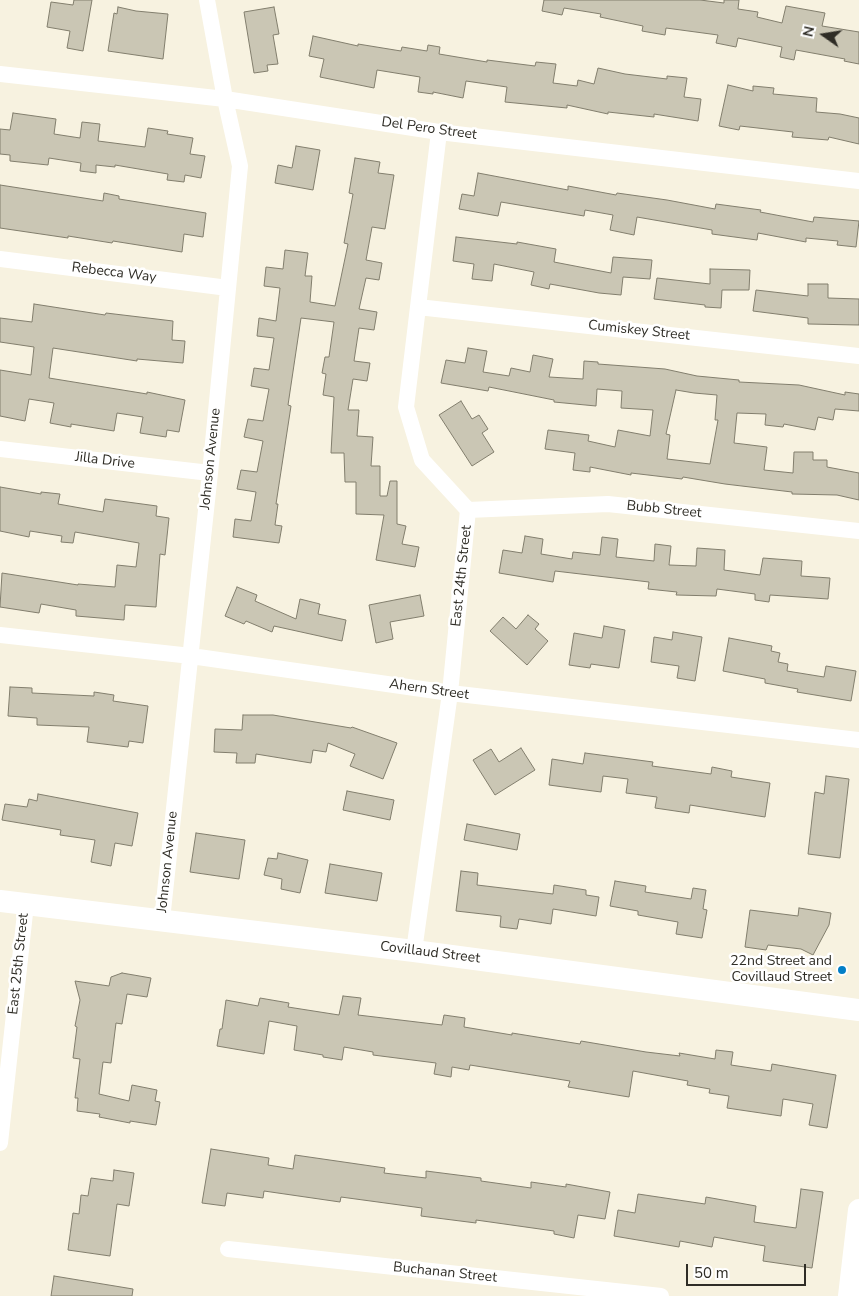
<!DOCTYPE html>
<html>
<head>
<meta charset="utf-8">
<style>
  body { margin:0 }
  #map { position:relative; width:859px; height:1296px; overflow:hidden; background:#f7f2e0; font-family:"Nunito Sans",sans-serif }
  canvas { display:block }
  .north { position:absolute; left:799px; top:10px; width:50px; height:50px; -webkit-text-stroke:4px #fff; paint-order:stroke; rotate:283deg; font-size:14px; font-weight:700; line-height:20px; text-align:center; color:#2f2d26 }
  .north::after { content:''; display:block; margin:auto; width:18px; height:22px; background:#2f2d26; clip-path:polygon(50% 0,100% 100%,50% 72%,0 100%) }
  .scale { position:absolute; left:686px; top:1264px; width:120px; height:22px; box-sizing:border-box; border:2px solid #2f2d26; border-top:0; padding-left:6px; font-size:15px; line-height:18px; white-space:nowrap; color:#2f2d26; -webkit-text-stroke:4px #fff; paint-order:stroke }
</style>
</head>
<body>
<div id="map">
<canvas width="859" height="1296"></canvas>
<div class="north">N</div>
<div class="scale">50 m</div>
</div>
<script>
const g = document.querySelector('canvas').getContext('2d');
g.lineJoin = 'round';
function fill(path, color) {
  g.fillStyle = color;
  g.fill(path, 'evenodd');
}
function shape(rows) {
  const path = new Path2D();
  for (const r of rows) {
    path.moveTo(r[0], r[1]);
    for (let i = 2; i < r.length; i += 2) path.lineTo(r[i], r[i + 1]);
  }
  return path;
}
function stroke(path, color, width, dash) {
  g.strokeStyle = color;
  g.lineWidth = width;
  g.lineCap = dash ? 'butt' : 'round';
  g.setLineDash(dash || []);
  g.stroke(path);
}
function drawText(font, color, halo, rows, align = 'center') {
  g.font = font + ' "Nunito Sans",sans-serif';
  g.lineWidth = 5;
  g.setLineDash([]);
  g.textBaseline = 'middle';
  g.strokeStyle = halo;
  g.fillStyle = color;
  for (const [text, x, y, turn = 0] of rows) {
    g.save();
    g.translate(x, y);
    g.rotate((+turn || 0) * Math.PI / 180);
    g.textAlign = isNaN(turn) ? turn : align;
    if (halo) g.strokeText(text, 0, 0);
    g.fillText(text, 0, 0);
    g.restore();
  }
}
const building = shape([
  [74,0,92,0,83,51,67,48,70,31,47,27,51,2,73,5,74,0],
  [544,0,700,0,724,3,724,0,739,0,738,9,758,12,757,17,782,23,786,6,825,13,822,26,859,32,859,64,844,61,845,59,796,50,794,60,780,57,782,47,738,38,736,47,716,43,718,35,666,28,665,35,642,31,643,26,600,17,601,14,564,8,562,15,542,11,544,0],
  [118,7,136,11,168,14,163,59,108,51,114,13,117,14,118,7],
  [274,7,279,34,273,35,278,64,267,65,268,71,254,73,244,12,274,7],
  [313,36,358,46,358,44,401,51,402,47,427,51,428,45,440,47,439,54,487,62,487,60,535,66,536,62,556,64,553,83,577,86,578,80,594,84,598,68,625,74,667,79,667,76,687,78,684,97,701,99,698,121,654,114,654,117,608,112,608,114,567,105,567,108,505,102,507,87,466,81,463,98,433,92,433,94,418,92,420,77,377,70,374,88,320,77,324,59,309,56,313,36],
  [728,85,753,91,753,86,774,88,773,94,817,98,816,112,840,114,859,118,859,144,829,137,828,140,792,137,793,132,740,126,739,130,719,126,728,85],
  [13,113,56,119,54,134,80,138,82,122,100,124,98,141,145,147,148,128,168,131,167,134,193,138,190,154,205,156,201,178,185,175,184,182,167,180,168,174,115,165,115,167,96,165,96,173,80,171,81,163,49,158,48,165,10,161,10,155,0,154,0,129,10,130,13,113],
  [296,146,320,150,313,190,275,183,278,165,292,168,296,146],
  [355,158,380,162,378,173,394,175,385,229,372,227,366,260,382,263,379,280,366,278,359,309,377,312,374,330,359,328,354,361,370,363,367,381,353,379,348,410,359,410,357,436,373,437,371,466,380,466,380,496,387,496,390,481,397,481,397,524,406,526,402,544,419,547,415,567,376,560,384,515,356,514,356,482,345,482,344,453,331,453,334,397,323,395,326,374,322,373,325,357,329,357,334,322,301,318,288,405,291,406,276,504,278,504,275,525,282,526,279,543,233,537,235,519,251,521,256,492,237,489,241,470,257,472,263,441,244,437,248,419,263,421,269,389,251,386,254,368,269,370,274,338,257,336,259,318,276,321,280,288,264,286,266,267,283,269,285,250,308,253,305,276,312,276,310,302,335,306,348,244,344,243,353,194,349,193,355,158],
  [478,173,568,190,568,186,616,195,617,193,667,200,715,209,716,204,761,210,760,212,813,222,814,217,859,221,856,247,837,245,838,241,806,238,806,242,758,233,757,240,712,234,712,230,637,217,634,235,610,230,613,215,585,210,584,216,501,202,498,216,459,209,462,194,474,196,478,173],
  [0,185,103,201,104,193,119,196,119,199,206,213,203,237,184,234,182,252,113,241,112,243,68,236,68,238,0,228,0,185],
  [456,237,517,244,517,242,556,249,554,262,611,273,613,257,652,260,650,279,623,277,621,295,599,293,550,284,549,289,531,285,534,272,494,264,492,281,472,279,474,264,453,261,456,237],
  [710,269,750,270,749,290,722,290,721,308,705,307,705,305,654,299,657,278,710,284,710,269],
  [808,284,828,284,828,298,859,299,859,325,808,324,808,318,753,311,756,290,808,296,808,284],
  [34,304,105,315,106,313,173,321,172,340,185,341,183,363,137,359,137,361,53,348,49,378,147,394,147,392,185,400,179,432,167,430,166,437,140,433,143,417,117,413,114,431,71,424,71,427,50,423,54,403,29,399,25,421,0,416,0,370,31,375,34,347,0,342,0,318,32,322,34,304],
  [468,348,487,351,483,372,509,376,511,368,530,372,533,355,553,359,549,377,583,379,584,361,598,362,598,364,665,369,697,376,739,380,739,382,799,385,845,395,845,392,859,394,859,411,835,409,833,420,818,417,815,430,784,424,783,427,765,425,766,414,737,413,734,443,767,447,764,470,793,473,794,452,813,452,813,460,827,460,827,467,859,473,859,500,837,495,792,494,792,492,725,484,683,477,682,479,631,473,631,475,590,467,590,472,573,470,575,453,545,449,548,430,589,435,588,441,615,447,618,430,650,436,653,410,621,408,622,391,597,389,596,406,554,402,554,400,489,387,488,391,441,383,446,360,465,363,468,348],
  [676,390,694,393,717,395,715,420,718,420,710,464,667,459,670,435,666,434,676,390],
  [461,401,472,419,479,415,488,429,482,433,494,452,472,466,439,415,461,401],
  [0,487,41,494,41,492,60,494,58,504,103,512,105,499,157,506,156,516,169,518,165,555,160,554,156,607,125,605,124,620,76,616,76,610,41,604,39,613,0,607,2,573,78,585,78,584,115,587,117,565,136,567,139,543,75,532,73,543,61,542,62,536,30,531,29,537,0,531,0,487],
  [525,536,543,539,541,554,572,559,573,552,600,555,602,537,618,539,616,557,654,561,655,544,671,546,669,565,696,566,697,548,725,550,724,570,760,575,763,558,802,561,801,576,830,578,828,599,770,595,769,602,755,600,755,594,717,589,716,596,676,595,677,592,648,589,649,582,555,571,553,582,499,573,503,550,522,553,525,536],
  [237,587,257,595,255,601,296,619,300,599,320,604,318,614,346,620,342,641,274,626,272,632,246,621,244,624,225,616,237,587],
  [420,595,424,616,390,622,393,639,376,643,369,605,420,595],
  [528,615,539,624,535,629,548,641,527,665,490,631,503,617,516,629,528,615],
  [604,626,625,630,619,668,591,664,590,668,569,665,574,633,602,638,604,626],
  [673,632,702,637,695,681,677,678,679,666,651,662,654,637,672,640,673,632],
  [729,638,772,646,771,651,780,653,778,662,788,664,787,671,824,677,826,666,856,671,851,701,797,692,798,689,765,683,765,679,723,671,729,638],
  [10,687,32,688,32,693,94,696,94,692,114,695,113,701,148,706,143,743,129,741,128,747,87,742,89,727,37,725,37,718,8,716,10,687],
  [243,715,273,715,351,728,352,727,397,743,383,779,350,766,355,754,328,743,326,752,313,750,311,763,256,754,255,763,236,763,237,753,214,752,215,729,242,730,243,715],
  [521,748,535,770,495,795,473,760,491,749,499,762,521,748],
  [585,753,653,762,652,766,711,774,712,767,732,771,731,777,770,783,765,817,690,805,689,813,655,808,657,797,626,793,628,779,603,776,601,792,549,785,552,759,583,764,585,753],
  [826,776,849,779,840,858,808,854,815,792,824,794,826,776],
  [347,791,394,800,390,820,343,810,347,791],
  [38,794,138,813,132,846,115,843,111,866,91,862,95,840,60,835,61,830,2,820,5,804,27,807,29,799,37,801,38,794],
  [467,824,520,834,517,850,464,840,467,824],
  [196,833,245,840,239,879,190,872,196,833],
  [278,853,308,860,300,893,281,889,282,879,264,875,268,858,277,859,278,853],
  [330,864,382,873,377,901,325,893,330,864],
  [461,871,478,873,477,885,553,894,554,885,586,890,586,895,599,897,596,916,553,909,551,924,519,919,517,929,500,927,501,916,456,911,461,871],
  [615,881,646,886,645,892,691,899,693,888,706,890,703,909,707,910,702,938,676,934,678,922,638,915,638,911,610,906,615,881],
  [799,908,831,913,829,925,813,955,801,949,768,945,766,950,745,947,750,910,798,916,799,908],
  [122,973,151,978,147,997,127,994,122,1024,116,1023,111,1063,103,1062,99,1094,129,1101,132,1085,157,1090,155,1101,160,1102,156,1125,130,1121,130,1123,99,1117,100,1114,77,1111,78,1098,75,1098,80,1059,73,1058,77,1027,75,1026,80,1000,75,981,109,986,111,977,122,973],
  [343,996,361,998,358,1015,442,1025,444,1015,465,1018,464,1027,512,1035,512,1033,580,1044,581,1041,646,1052,680,1056,679,1053,715,1059,716,1050,733,1052,731,1065,771,1071,772,1064,836,1075,827,1128,809,1125,813,1104,783,1099,781,1116,727,1108,729,1096,709,1093,710,1089,687,1085,688,1081,633,1071,629,1097,568,1087,570,1081,470,1065,469,1070,452,1067,451,1077,434,1074,436,1063,373,1055,373,1052,344,1047,342,1060,323,1057,323,1055,294,1050,297,1026,269,1021,264,1054,217,1046,220,1029,222,1029,226,1000,258,1006,260,998,289,1003,288,1007,339,1015,343,996],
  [211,1149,269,1158,268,1165,293,1169,295,1155,385,1168,384,1173,426,1178,426,1171,481,1178,481,1181,531,1188,531,1182,566,1187,566,1184,610,1192,605,1219,578,1215,574,1238,554,1234,554,1231,476,1220,476,1223,421,1216,422,1208,341,1197,340,1202,264,1191,263,1198,227,1193,225,1206,202,1203,211,1149],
  [114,1170,134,1173,129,1206,117,1204,110,1256,68,1250,73,1213,79,1214,81,1195,88,1196,91,1178,113,1181,114,1170],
  [801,1189,823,1192,812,1268,763,1261,765,1246,714,1237,712,1247,680,1241,679,1247,614,1236,618,1210,635,1213,638,1194,705,1204,706,1197,756,1206,754,1222,796,1228,801,1189],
  [54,1276,133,1289,132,1296,51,1296,54,1276]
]);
fill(building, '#cac6b4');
stroke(building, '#827e6d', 1);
stroke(shape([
  [0,74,225,99,439,132,859,181],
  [0,259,228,288],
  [418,307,859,356],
  [0,449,210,473],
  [468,510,608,504,859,531],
  [0,635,191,656,450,693,859,740],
  [162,920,210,473,240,166,225,99,207,0],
  [414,951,450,693,468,510,422,460,406,407,439,132],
  [0,1143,26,904],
  [228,1249,661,1296]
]), '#fff', 16);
stroke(shape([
  [0,901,414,951,859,1010],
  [849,1296,859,1210]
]), '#fff', 22);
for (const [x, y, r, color] of [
  [842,970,5,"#027fc7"]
]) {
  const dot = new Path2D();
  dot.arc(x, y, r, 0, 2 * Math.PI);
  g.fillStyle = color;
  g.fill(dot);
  stroke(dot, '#fff', 2);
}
drawText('14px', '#2f2d26', '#fff', [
  ["Del Pero Street",429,129,8],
  ["Rebecca Way",114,273,7],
  ["Cumiskey Street",639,331,6],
  ["Johnson Avenue",211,459,-84],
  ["Jilla Drive",105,461,7],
  ["Bubb Street",664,510,6],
  ["East 24th Street",462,576,-84],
  ["Ahern Street",429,690,8],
  ["Johnson Avenue",168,862,-84],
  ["Covillaud Street",430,953,7],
  ["East 25th Street",19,964,-84],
  ["Buchanan Street",445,1273,6]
]);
drawText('14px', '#2f2d26', '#fff', [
  ["22nd Street and",832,962],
  ["Covillaud Street",832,978]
], 'right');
</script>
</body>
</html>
